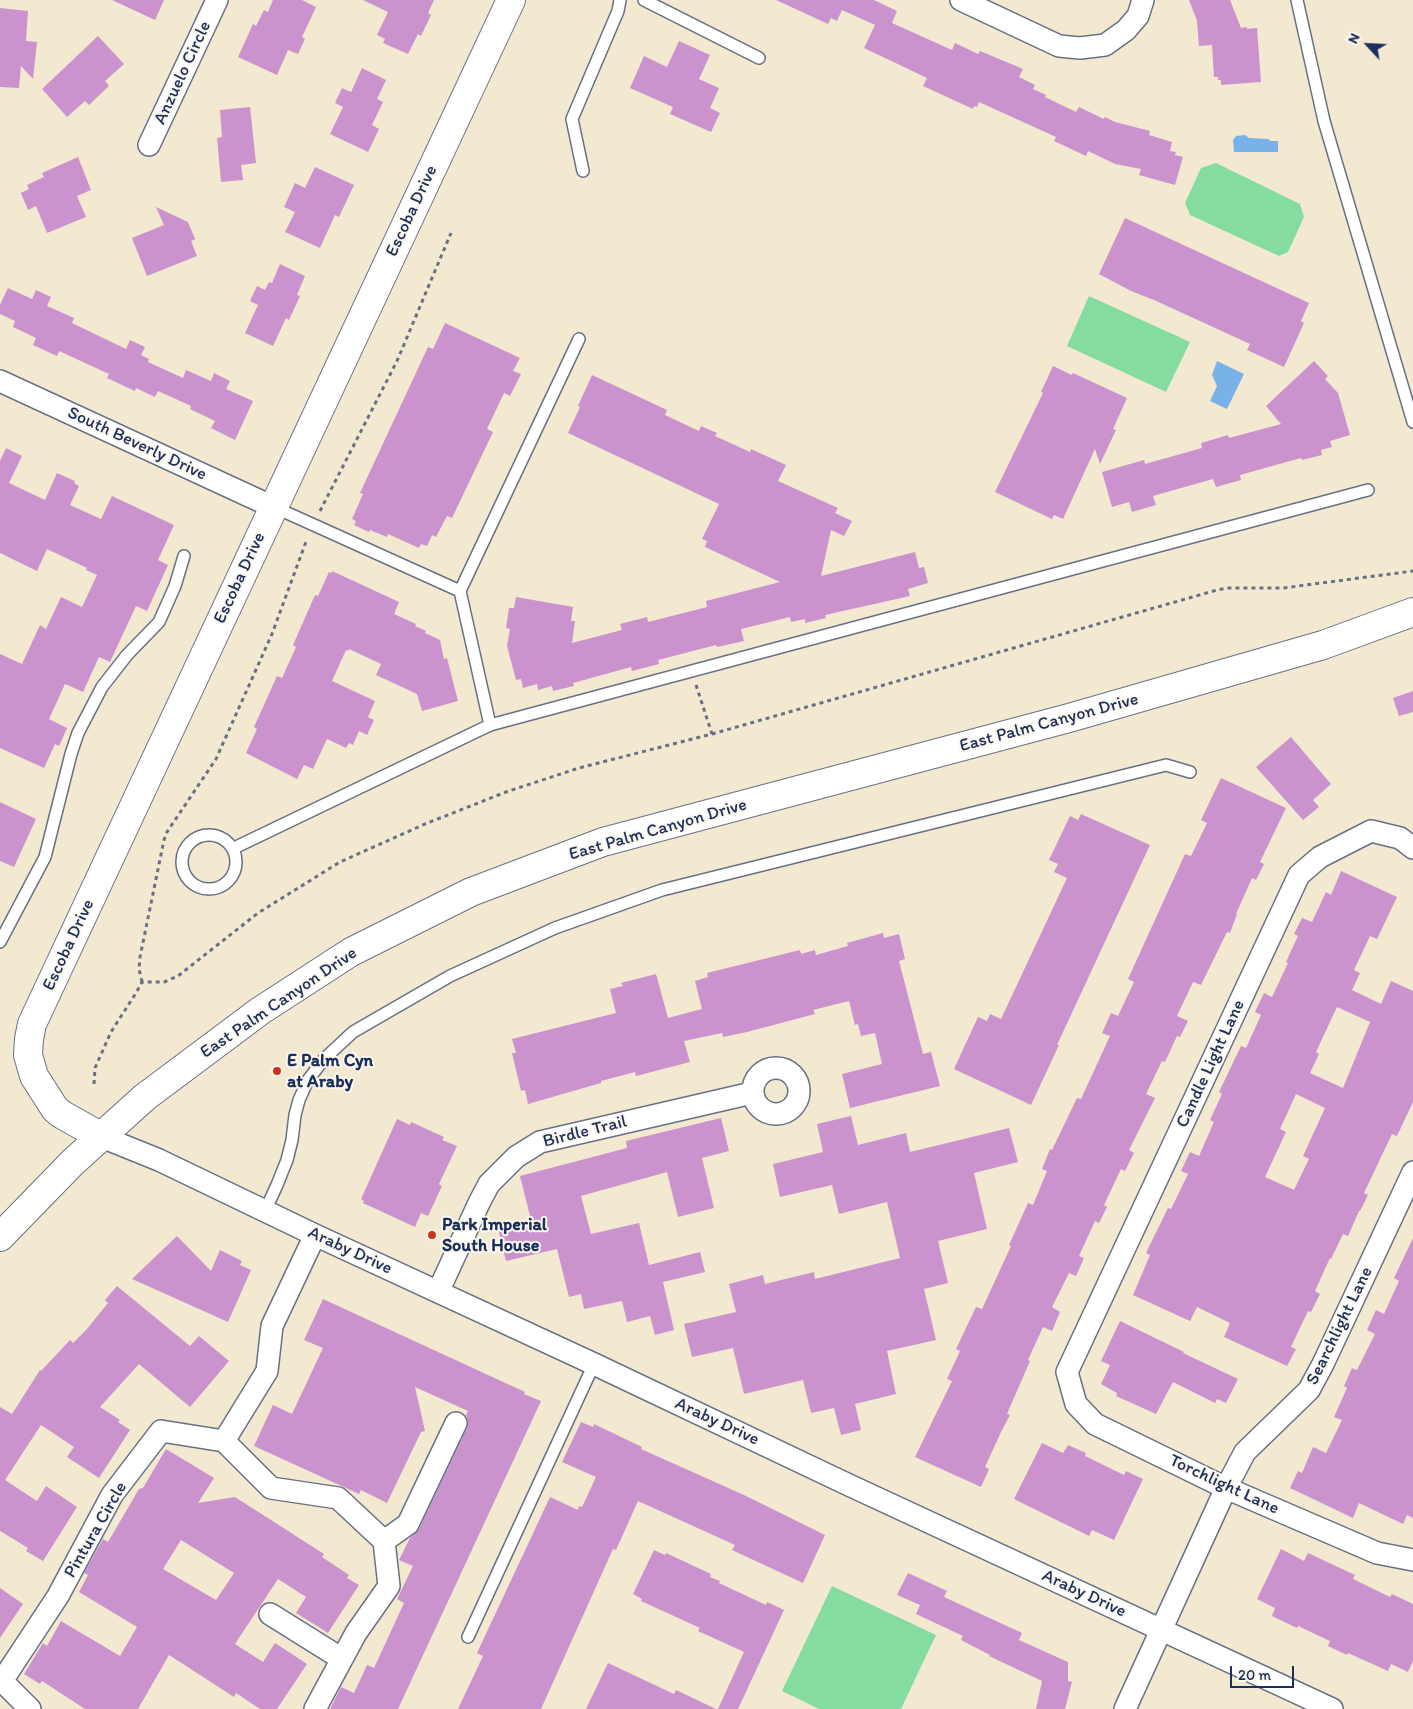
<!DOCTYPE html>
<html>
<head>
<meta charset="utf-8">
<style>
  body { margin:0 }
  #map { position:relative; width:1413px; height:1709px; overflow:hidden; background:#f3e9d1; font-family:Itim,sans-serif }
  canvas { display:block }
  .north { position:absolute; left:1343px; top:20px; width:50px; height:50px; -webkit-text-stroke:4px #fbf7ec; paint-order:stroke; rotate:295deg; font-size:14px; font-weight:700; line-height:20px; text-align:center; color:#1b2f5e }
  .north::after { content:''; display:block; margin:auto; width:18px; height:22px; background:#1b2f5e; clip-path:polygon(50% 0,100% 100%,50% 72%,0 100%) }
  .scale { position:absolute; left:1230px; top:1666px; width:64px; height:22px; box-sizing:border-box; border:2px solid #1b2f5e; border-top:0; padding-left:6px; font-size:15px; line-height:18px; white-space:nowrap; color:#1b2f5e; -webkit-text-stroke:4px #fbf7ec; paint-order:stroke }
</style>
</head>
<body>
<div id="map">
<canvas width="1413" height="1709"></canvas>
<div class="north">N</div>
<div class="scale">20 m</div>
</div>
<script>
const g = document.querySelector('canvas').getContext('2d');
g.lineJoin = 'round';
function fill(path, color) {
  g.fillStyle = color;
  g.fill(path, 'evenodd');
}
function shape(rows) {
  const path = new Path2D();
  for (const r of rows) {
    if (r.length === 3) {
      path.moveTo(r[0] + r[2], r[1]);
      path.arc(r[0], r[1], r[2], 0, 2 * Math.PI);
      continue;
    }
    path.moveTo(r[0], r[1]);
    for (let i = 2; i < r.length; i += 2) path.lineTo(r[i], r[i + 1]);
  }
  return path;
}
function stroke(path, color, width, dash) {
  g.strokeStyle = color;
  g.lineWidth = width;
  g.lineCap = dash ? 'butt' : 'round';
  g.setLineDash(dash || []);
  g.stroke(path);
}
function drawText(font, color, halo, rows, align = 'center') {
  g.font = font + ' Itim,sans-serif';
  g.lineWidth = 4;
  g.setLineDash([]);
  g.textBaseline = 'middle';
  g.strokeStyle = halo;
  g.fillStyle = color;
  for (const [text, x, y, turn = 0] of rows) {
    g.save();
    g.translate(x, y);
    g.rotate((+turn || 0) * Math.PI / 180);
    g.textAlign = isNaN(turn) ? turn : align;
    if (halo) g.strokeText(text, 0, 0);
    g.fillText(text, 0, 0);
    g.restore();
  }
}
fill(shape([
  [1216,163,1300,204,1304,217,1288,252,1279,256,1190,215,1185,203,1201,168],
  [1089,296,1190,342,1166,392,1067,346],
  [832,1586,936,1635,901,1709,819,1709,782,1691]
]), '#84dca1');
fill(shape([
  [1245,135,1249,138,1268,139,1271,141,1278,141,1278,152,1234,152,1233,140,1236,136],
  [1217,361,1244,374,1227,409,1210,401,1217,386,1212,375]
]), '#79b2e9');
fill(shape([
  [112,0,164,0,155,20],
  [273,0,302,0,316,7,302,37,305,39,298,54,288,50,277,75,238,57,253,24,256,26,264,10,268,12],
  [363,0,434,0,428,13,431,15,421,36,418,34,408,54,383,43,385,39,377,35,388,12],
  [776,0,874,0,897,11,892,23,952,50,955,43,978,54,980,51,1023,69,1019,77,1035,85,1033,89,1046,95,1045,97,1076,112,1079,107,1104,119,1105,117,1115,122,1150,131,1149,135,1172,142,1170,151,1176,152,1175,155,1183,157,1175,185,1139,175,1141,169,1115,164,1088,151,1086,156,1054,141,1056,137,979,102,977,107,974,106,973,109,923,86,927,78,864,48,875,25,842,10,837,21,831,18,828,24],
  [1189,0,1230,0,1241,28,1247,27,1247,29,1257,28,1261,82,1221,85,1221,80,1218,80,1218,77,1214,77,1212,45,1199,46,1197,21],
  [0,8,28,11,26,41,37,42,33,79,21,66,19,88,0,87],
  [98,36,124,64,105,81,109,86,89,105,85,101,67,117,42,89],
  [679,41,710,55,699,79,719,88,710,108,720,113,711,132,670,114,673,107,630,88,644,56,667,67],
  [362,68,386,80,377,99,383,102,372,125,379,129,368,152,330,134,343,107,335,103,342,88,351,92],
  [250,107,256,163,241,165,243,180,221,182,217,138,222,137,220,110],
  [78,157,91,190,77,196,86,217,47,233,36,206,28,210,21,193,29,189,27,185,44,177,42,173],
  [315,167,354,185,339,217,335,215,320,248,285,232,295,212,284,207,295,183,305,188],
  [156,207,188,222,195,239,191,241,197,256,147,276,132,238,164,225],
  [1125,218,1309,303,1301,321,1304,323,1284,367,1247,350,1250,344,1154,300,1131,291,1099,274],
  [280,264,305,276,297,295,300,296,289,320,286,318,273,346,245,333,258,305,250,301,257,286,265,290,269,282,272,283],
  [8,288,32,299,36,290,51,297,47,306,74,318,72,323,126,349,130,340,145,347,141,355,149,359,148,362,183,378,186,370,211,381,214,373,230,381,226,389,253,401,235,440,211,428,215,421,190,409,191,406,158,391,155,397,136,388,135,391,107,378,109,374,59,351,57,356,33,345,36,338,13,327,15,321,0,314,0,305],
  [445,323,520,358,513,371,521,374,510,396,504,393,487,429,493,432,452,518,447,516,436,537,432,535,427,546,421,544,419,548,388,534,387,537,370,530,369,532,354,525,356,521,352,519,363,494,360,493,428,347,433,349],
  [1314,361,1328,376,1325,379,1338,393,1350,435,1330,441,1332,447,1321,450,1322,455,1302,460,1301,458,1240,475,1241,480,1216,487,1213,479,1153,496,1156,505,1132,512,1129,502,1112,507,1102,472,1144,460,1145,464,1202,448,1201,443,1228,435,1229,438,1281,424,1266,406],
  [1053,366,1072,375,1073,373,1127,398,1113,429,1116,430,1100,464,1095,449,1063,519,1054,515,1052,519,995,492,1043,393,1041,392],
  [592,375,667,410,665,415,699,431,701,426,717,433,715,436,750,452,751,449,786,465,778,481,838,508,835,513,852,521,844,536,831,530,821,576,915,552,919,568,924,567,928,583,908,589,910,596,825,615,826,618,805,623,805,619,791,622,790,617,741,629,744,641,717,647,716,645,658,660,659,664,632,671,631,667,573,683,574,686,553,691,552,686,538,690,537,684,523,688,521,679,516,680,507,646,510,629,506,628,509,608,514,608,516,597,573,607,571,621,575,621,572,643,622,630,620,624,647,617,648,622,707,607,706,601,780,582,705,547,707,541,702,539,719,504,568,433,580,407,578,406],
  [6,448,22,456,9,483,45,500,57,473,75,481,74,483,79,486,70,505,101,519,112,496,174,525,158,560,168,565,147,611,136,606,110,662,99,657,83,692,65,684,49,719,67,728,59,746,55,744,44,768,0,748,0,654,22,664,40,625,46,629,61,597,82,607,97,575,86,570,87,568,47,549,37,571,0,553,0,461],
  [332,571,399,602,394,614,416,624,415,626,426,631,425,633,440,640,444,659,447,658,458,701,422,711,417,694,376,675,381,664,349,649,348,651,346,650,332,681,375,701,368,717,374,720,367,735,359,731,353,745,349,743,346,748,327,739,313,769,304,765,297,779,246,753,257,729,254,727,277,676,282,678,296,647,293,645,315,595,318,596,329,572,332,573],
  [1413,691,1413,712,1399,716,1393,698],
  [1291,737,1331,784,1313,800,1319,807,1303,820,1256,767],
  [1221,778,1286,808,1260,862,1264,864,1256,880,1252,878,1236,914,1237,914,1230,933,1227,932,1201,985,1193,982,1177,1016,1188,1021,1180,1037,1177,1036,1165,1062,1162,1061,1146,1094,1155,1098,1129,1150,1134,1153,1125,1171,1121,1169,1104,1205,1107,1207,1099,1223,1095,1221,1079,1256,1084,1258,1076,1276,1069,1273,1052,1307,1060,1312,1052,1331,1043,1327,1028,1360,1030,1361,1007,1414,1010,1415,1001,1432,985,1467,989,1469,981,1487,915,1457,952,1381,947,1379,960,1351,956,1349,976,1307,982,1309,1011,1246,1009,1245,1028,1203,1033,1205,1047,1171,1042,1169,1050,1149,1052,1150,1077,1098,1081,1099,1110,1036,1102,1033,1111,1013,1118,1016,1134,982,1128,979,1185,854,1191,856,1207,823,1201,820],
  [0,802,36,819,14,867,0,861],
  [1081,814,1150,845,1057,1045,1059,1045,1031,1105,954,1069,978,1017,987,1021,990,1014,1001,1019,1067,878,1054,872,1058,864,1049,860,1070,816,1078,820],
  [1341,871,1397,897,1377,939,1370,936,1354,970,1360,973,1352,990,1381,1004,1391,981,1413,991,1413,1102,1397,1136,1392,1134,1364,1193,1368,1195,1360,1211,1359,1211,1348,1236,1343,1234,1331,1259,1330,1258,1315,1291,1320,1294,1311,1312,1308,1311,1291,1347,1296,1349,1287,1366,1224,1337,1230,1323,1197,1307,1190,1321,1133,1295,1150,1255,1146,1253,1168,1208,1171,1209,1188,1174,1181,1171,1190,1152,1199,1156,1214,1122,1210,1120,1222,1094,1219,1092,1241,1046,1246,1048,1261,1015,1255,1012,1264,993,1272,997,1288,963,1286,962,1298,936,1294,934,1302,918,1312,922,1326,892,1331,895],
  [1337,1007,1370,1022,1343,1088,1310,1073,1319,1054,1316,1052],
  [1296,1094,1325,1108,1303,1156,1309,1159,1294,1190,1265,1177,1286,1132,1280,1129],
  [883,933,884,938,899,934,905,959,899,961,923,1054,931,1052,940,1086,850,1108,842,1074,882,1064,875,1033,861,1036,858,1024,855,1025,849,1001,813,1010,815,1014,747,1032,723,1037,722,1033,684,1041,690,1062,636,1076,635,1072,601,1081,601,1083,528,1104,525,1090,521,1091,512,1053,516,1053,512,1039,616,1013,610,989,623,986,621,983,656,974,668,1018,702,1009,695,981,708,977,707,973,800,950,801,954,815,950,816,955,848,946,847,943],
  [851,1116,858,1145,906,1133,910,1152,1009,1128,1018,1162,974,1173,987,1229,938,1241,948,1283,924,1289,936,1340,887,1351,896,1394,855,1404,861,1430,841,1435,834,1408,811,1413,803,1380,744,1394,733,1348,692,1357,684,1324,736,1312,729,1284,763,1275,765,1284,814,1272,815,1279,900,1258,887,1202,839,1214,832,1185,780,1197,773,1164,823,1152,817,1124],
  [721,1118,729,1151,702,1158,714,1208,678,1217,667,1172,581,1196,591,1234,639,1223,649,1265,700,1252,705,1272,663,1282,674,1330,655,1335,650,1316,627,1322,622,1301,584,1309,581,1294,569,1297,557,1249,506,1261,498,1228,531,1220,520,1176,627,1148,626,1141],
  [397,1119,410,1125,411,1122,444,1137,442,1140,457,1146,439,1184,442,1186,428,1216,421,1213,415,1227,363,1203,364,1201,361,1199],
  [177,1236,211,1271,220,1250,242,1261,240,1265,251,1270,228,1322,132,1279],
  [1413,1238,1413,1518,1407,1515,1403,1524,1359,1503,1353,1518,1290,1488,1298,1471,1302,1473,1313,1447,1326,1453,1342,1420,1334,1417,1347,1388,1344,1386,1352,1368,1357,1370,1375,1334,1367,1330,1376,1310,1384,1314,1399,1281,1394,1278],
  [117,1286,190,1346,199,1336,229,1361,190,1407,139,1364,100,1407,120,1420,118,1422,130,1430,99,1478,67,1457,74,1447,41,1425,5,1480,37,1501,46,1486,77,1507,43,1561,26,1551,28,1548,0,1531,0,1407,12,1414,40,1370,41,1371,70,1340,73,1343,86,1330,108,1303,105,1300],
  [323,1299,525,1392,524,1394,541,1401,398,1709,330,1709,341,1687,354,1693,367,1665,374,1668,404,1603,397,1599,413,1566,399,1560,410,1538,419,1529,467,1428,468,1422,466,1415,468,1411,415,1387,425,1431,421,1432,387,1503,361,1490,359,1494,254,1446,273,1405,292,1414,323,1348,304,1340],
  [1120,1321,1184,1352,1183,1353,1238,1379,1226,1403,1217,1399,1215,1403,1173,1382,1156,1414,1116,1396,1117,1393,1101,1384,1110,1365,1101,1361],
  [581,1422,593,1427,594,1424,642,1447,641,1449,744,1495,825,1535,803,1583,732,1550,735,1545,638,1501,616,1550,613,1549,541,1709,458,1709,483,1656,477,1653,550,1497,578,1510,579,1506,582,1507,596,1477,562,1462],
  [1042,1443,1063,1453,1068,1445,1086,1453,1085,1456,1124,1475,1126,1471,1143,1479,1114,1540,1092,1530,1089,1536,1014,1499],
  [166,1449,214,1478,198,1503,235,1497,324,1554,322,1557,349,1575,347,1578,359,1585,328,1633,296,1613,306,1597,278,1579,235,1644,263,1662,275,1643,307,1664,277,1709,260,1709,236,1693,234,1697,169,1655,138,1709,85,1709,42,1681,40,1684,24,1674,43,1643,47,1646,61,1621,120,1656,137,1627,79,1592,88,1575,84,1573,103,1539,108,1542,139,1489,143,1488],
  [181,1540,234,1573,216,1600,163,1569],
  [1281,1549,1304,1561,1308,1553,1355,1575,1353,1579,1390,1597,1392,1594,1413,1604,1413,1661,1408,1672,1391,1664,1388,1671,1348,1653,1347,1655,1328,1646,1330,1641,1298,1626,1297,1628,1272,1616,1275,1608,1257,1599],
  [654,1550,665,1555,666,1553,711,1574,710,1577,720,1581,719,1583,766,1605,767,1602,784,1610,738,1709,718,1709,744,1652,698,1631,700,1628,641,1601,642,1599,633,1594],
  [908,1573,947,1591,944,1597,1022,1633,1019,1640,1068,1662,1068,1681,1072,1682,1065,1709,1036,1709,1042,1681,989,1656,990,1655,961,1640,963,1636,916,1614,920,1605,897,1595],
  [0,1588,23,1604,0,1638],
  [608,1663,674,1694,676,1690,716,1709,586,1709]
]), '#cb93ce');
const service = shape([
  [644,0,759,58],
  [1297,0,1324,121,1413,422],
  [583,171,572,119,618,11,620,0],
  [274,507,460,591,490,725,1368,490],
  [460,591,579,339],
  [209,862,27],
  [234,848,490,725],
  [0,942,45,857,71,754,78,733,102,687,127,655,159,622,175,586,184,556],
  [265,1211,277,1185,287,1160,292,1140,295,1115,299,1100,308,1080,324,1059,353,1032,450,976,555,928,662,890,1166,765,1190,772],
  [468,1637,594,1364]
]);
const minor = shape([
  [961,0,1059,46,1080,48,1105,45,1126,30,1138,16,1143,0],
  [149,145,217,0],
  [0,381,273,507],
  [1413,848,1400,838,1371,831,1320,857,1299,875,1067,1372,1076,1404,1095,1424,1226,1488,1377,1553,1413,1560],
  [776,1091,23],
  [102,1137,159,1160,315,1235,594,1364,851,1486,1332,1709],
  [438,1292,479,1203,489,1184,516,1157,540,1142,752,1093],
  [224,1441,267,1371,272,1326,315,1235],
  [384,1541,408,1524,456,1423],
  [270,1614,342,1659],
  [30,1709,2,1681,58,1596,112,1495,161,1431,224,1441,271,1488,338,1498,384,1541,389,1586,356,1633,315,1709],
  [1125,1709,1226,1488,1245,1452,1309,1390,1323,1364,1413,1172]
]);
const tertiary = shape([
  [102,1137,61,1114,55,1109,34,1076,28,1055,29,1039,32,1024,511,0]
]);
const primary = shape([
  [0,1237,73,1162,145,1097,260,1011,351,952,471,892,603,842,1069,718,1323,645,1413,612]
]);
stroke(service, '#677086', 14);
stroke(minor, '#677086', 24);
stroke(tertiary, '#677086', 30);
stroke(primary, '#677086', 30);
stroke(shape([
  [320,511,397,361,451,233],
  [696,685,712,734],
  [142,982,139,969,140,957,164,840,167,832,216,759,272,634,307,539],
  [94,1084,95,1068,111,1032,136,993,142,982,164,982,178,976,258,913,340,862,425,824,506,792,579,768,712,734,1217,590,1227,588,1283,588,1413,571]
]), '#677086', 3, [4, 4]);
stroke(service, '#fff', 11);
stroke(minor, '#fff', 21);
stroke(tertiary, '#fff', 28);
stroke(primary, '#fff', 28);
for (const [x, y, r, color] of [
  [277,1071,5,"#c8321e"],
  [432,1235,5,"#c8321e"]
]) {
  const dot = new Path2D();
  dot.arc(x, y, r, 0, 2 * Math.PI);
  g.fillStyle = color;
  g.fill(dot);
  stroke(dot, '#fbf7ec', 2);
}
drawText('18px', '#1b2f5e', '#fbf7ec', [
  ["Anzuelo Circle",183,73,-65],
  ["Escoba Drive",412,211,-65],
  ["South Beverly Drive",137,444,25],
  ["Escoba Drive",240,578,-65],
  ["East Palm Canyon Drive",1049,723,-15],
  ["East Palm Canyon Drive",658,830,-16],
  ["Escoba Drive",69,945,-65],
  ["East Palm Canyon Drive",279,1003,-34],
  ["Candle Light Lane",1211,1064,-65],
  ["Birdle Trail",585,1132,-14],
  ["Araby Drive",350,1251,25],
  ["Searchlight Lane",1340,1326,-64],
  ["Araby Drive",717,1422,25],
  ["Torchlight Lane",1224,1485,25],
  ["Pintura Circle",96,1530,-60],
  ["Araby Drive",1084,1594,25]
]);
drawText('bold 18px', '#1b2f5e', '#fbf7ec', [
  ["E Palm Cyn",287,1061],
  ["at Araby",287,1082],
  ["Park Imperial",442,1225],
  ["South House",442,1246]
], 'left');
</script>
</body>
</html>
